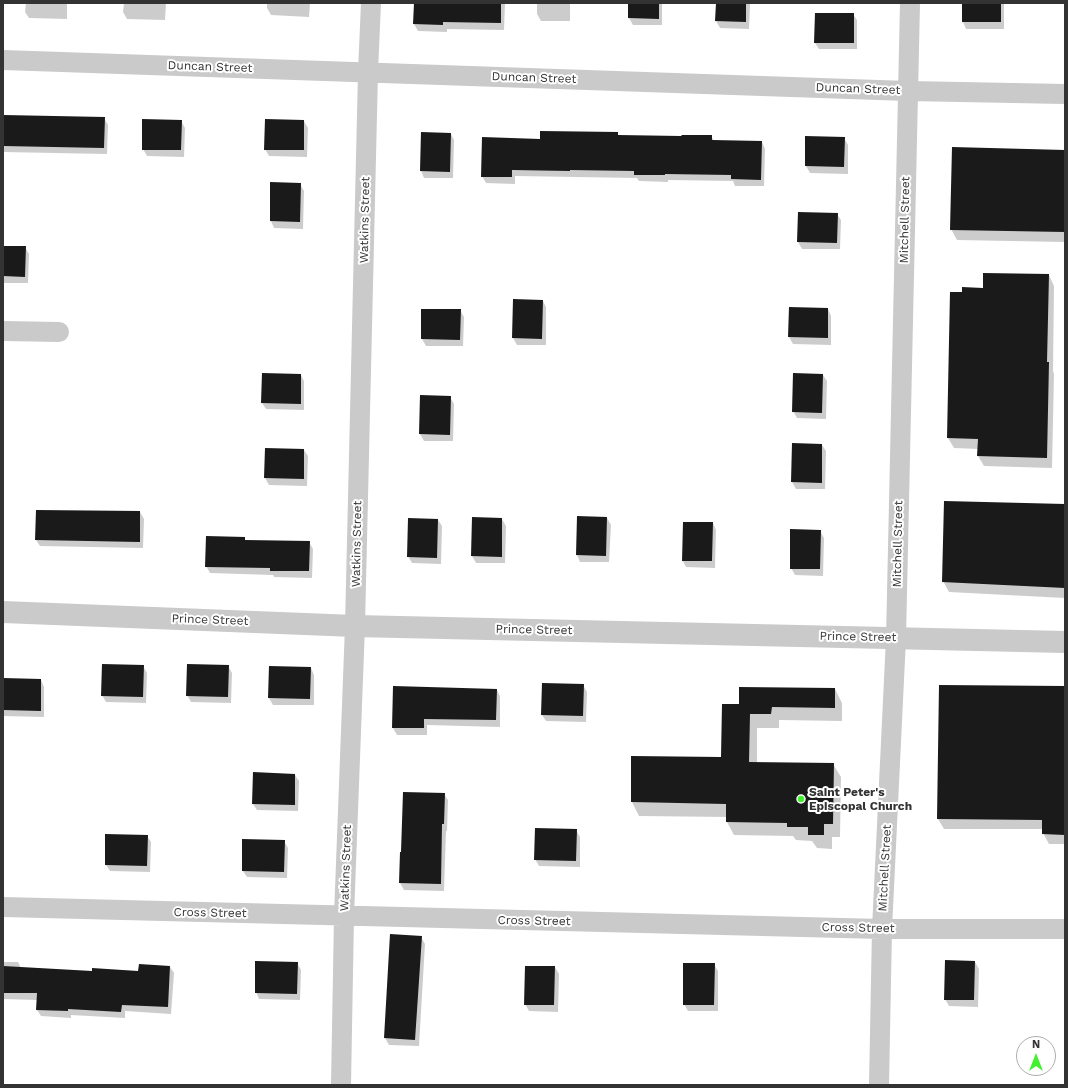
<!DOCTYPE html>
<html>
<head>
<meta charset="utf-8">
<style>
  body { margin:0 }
  #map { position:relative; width:1068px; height:1088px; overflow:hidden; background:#fff; font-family:"Work Sans",sans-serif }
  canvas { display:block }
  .frame { position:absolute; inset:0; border:4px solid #333; pointer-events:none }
  .north { position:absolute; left:1016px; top:1036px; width:40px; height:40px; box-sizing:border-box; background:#fff; border:1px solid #adadad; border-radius:50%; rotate:0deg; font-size:11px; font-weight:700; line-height:16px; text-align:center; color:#333 }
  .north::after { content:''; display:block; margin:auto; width:14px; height:18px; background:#41f12d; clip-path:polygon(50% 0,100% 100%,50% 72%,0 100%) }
</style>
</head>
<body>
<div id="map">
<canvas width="1068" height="1088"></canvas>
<div class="frame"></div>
<div class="north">N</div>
</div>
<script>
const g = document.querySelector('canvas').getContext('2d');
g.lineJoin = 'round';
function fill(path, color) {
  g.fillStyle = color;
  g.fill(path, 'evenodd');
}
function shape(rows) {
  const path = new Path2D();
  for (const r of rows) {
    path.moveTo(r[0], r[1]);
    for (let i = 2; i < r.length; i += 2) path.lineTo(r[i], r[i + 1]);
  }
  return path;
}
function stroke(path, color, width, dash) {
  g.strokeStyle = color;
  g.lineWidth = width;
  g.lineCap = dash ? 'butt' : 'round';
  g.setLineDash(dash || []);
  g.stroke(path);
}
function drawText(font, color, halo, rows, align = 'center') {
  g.font = font + ' "Work Sans",sans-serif';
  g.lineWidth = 4;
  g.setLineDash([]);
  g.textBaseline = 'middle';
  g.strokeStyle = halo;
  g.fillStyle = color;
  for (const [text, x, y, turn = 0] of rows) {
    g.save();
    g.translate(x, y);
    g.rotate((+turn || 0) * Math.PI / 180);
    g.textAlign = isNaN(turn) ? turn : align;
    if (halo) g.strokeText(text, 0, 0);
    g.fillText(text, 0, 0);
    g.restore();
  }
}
fill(shape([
  [26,3,67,3,67,19,29,18,25,12],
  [124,3,166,3,165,20,127,19,123,12],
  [267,3,310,3,309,17,271,15,267,8],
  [414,3,505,3,504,30,447,29,447,32,418,31,414,24],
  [537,3,570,3,570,21,541,21,537,14],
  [629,3,662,3,662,25,633,25,629,18],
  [717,3,750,3,749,29,720,28,716,21],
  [963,3,1004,3,1004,29,966,29,963,22],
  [853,14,857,20,857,49,819,49,815,43],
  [3,116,104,118,108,125,107,154,3,152],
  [181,121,185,128,184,157,147,156,143,149],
  [304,121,308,128,307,157,269,156,265,149],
  [617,133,619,136,711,136,714,141,762,142,765,149,764,186,735,186,733,181,668,180,668,182,639,181,637,178,515,176,515,184,486,183,482,176,541,140],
  [451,134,454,140,453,178,424,178,421,171],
  [806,137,844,138,848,145,848,174,810,173,806,166],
  [1065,151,1065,242,957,240,951,229],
  [271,183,300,184,304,191,303,229,274,228,271,221],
  [799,213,837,214,841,220,840,249,802,249,798,242],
  [3,247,25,247,29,254,28,283,3,283],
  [1049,275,1054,286,1053,371,1054,374,1052,468,984,466,978,456,978,449,954,448,948,438,951,293,963,293],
  [543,301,546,307,546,345,517,345,513,338],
  [790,308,828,309,831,316,831,345,793,344,789,337],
  [460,310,464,317,463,346,426,346,422,339],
  [301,375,304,381,304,410,266,409,262,403],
  [823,375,827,381,826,419,797,418,793,411],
  [450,397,454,404,453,441,424,441,420,434],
  [822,445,826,451,825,489,796,489,792,482],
  [304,450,308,456,307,486,269,485,265,478],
  [1065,505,1065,598,949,592,943,581],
  [140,512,144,519,143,548,40,546,36,540],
  [578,517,607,518,611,525,609,562,580,562,577,555],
  [473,518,502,519,506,526,505,563,476,563,472,556],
  [438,520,442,526,441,564,412,563,408,556],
  [713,523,716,530,715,568,686,567,683,561],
  [820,531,824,538,823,576,795,575,791,568],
  [244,538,246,541,309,542,313,549,312,578,274,577,273,575,210,573,206,566],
  [143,666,147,673,146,703,106,702,102,695],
  [228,666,232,673,231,703,191,702,187,695],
  [311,668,314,675,314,705,273,705,269,698],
  [3,679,41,680,44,687,44,717,3,716],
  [583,685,587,692,586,722,546,721,542,715],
  [1065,687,1065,844,1049,844,1043,833,1043,829,944,829,938,819],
  [835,689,842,703,842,721,779,720,779,728,757,728,757,763,833,764,841,777,840,837,832,837,832,849,817,848,812,841,796,840,793,836,734,835,727,822,727,817,639,816,632,802,632,757,722,758,740,705],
  [497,690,500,696,500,727,427,725,427,735,397,735,393,728],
  [295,775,299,781,298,811,257,810,253,804],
  [444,794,448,800,447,831,446,831,444,891,404,890,400,883],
  [576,830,580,837,580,867,539,866,535,859],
  [147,836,151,842,150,872,110,871,106,865],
  [284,841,288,848,287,878,247,877,243,871],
  [421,937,425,944,419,1046,389,1045,385,1038],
  [3,962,18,962,21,968,93,972,139,972,170,967,174,973,171,1014,125,1011,125,1018,71,1015,71,1018,41,1016,37,1010,37,1000,3,999],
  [975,962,979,969,978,1007,949,1006,945,999],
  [297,963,301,970,300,1000,259,999,256,992],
  [714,964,718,971,718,1011,688,1011,684,1004],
  [555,967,559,974,558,1012,529,1011,525,1004]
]), '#0003');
fill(shape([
  [414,3,501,3,501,23,443,22,443,25,413,24],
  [628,3,659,3,659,19,628,18],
  [716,3,746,3,746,22,715,21],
  [962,3,1001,3,1001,22,962,22],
  [815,13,854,13,854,43,814,43],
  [3,115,105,117,104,148,3,146],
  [142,119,182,120,181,150,142,150],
  [265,119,304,120,304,150,264,150],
  [540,131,618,132,618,135,681,136,682,135,712,135,712,140,762,141,761,180,731,179,731,175,665,174,665,175,634,175,634,171,570,170,570,171,512,170,512,177,481,177,482,137,540,139],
  [421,132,451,133,450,172,420,171],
  [805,136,845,137,844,167,805,166],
  [952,147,1065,150,1065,232,950,230],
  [270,182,301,183,300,222,270,221],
  [798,212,838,213,837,243,797,242],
  [3,246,26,246,25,277,3,276],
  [983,273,1049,274,1047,362,1049,362,1047,458,977,456,978,439,947,438,950,292,962,292,962,287,983,288],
  [513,299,543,300,542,339,512,338],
  [789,307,828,308,828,338,788,337],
  [421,309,461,309,460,340,421,339],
  [262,373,301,374,301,404,261,403],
  [793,373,823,374,822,413,792,412],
  [420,395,451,396,450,435,419,434],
  [792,443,822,444,822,483,791,482],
  [265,448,304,449,304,479,264,478],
  [944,501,1065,504,1065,588,942,582],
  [36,510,140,511,140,542,35,540],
  [577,516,607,517,606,556,576,555],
  [472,517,502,518,502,557,471,556],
  [408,518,438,519,437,558,407,557],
  [683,522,713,522,712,561,682,561],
  [790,529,821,530,820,569,790,569],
  [206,536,245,537,245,540,310,541,309,571,270,571,270,568,205,567],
  [102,664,144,665,143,697,101,696],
  [187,664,229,665,228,697,186,696],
  [269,666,311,667,310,699,268,698],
  [3,678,41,679,41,711,3,710],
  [542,683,584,684,583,716,541,715],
  [939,685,1065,686,1065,835,1042,834,1042,820,937,819],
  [393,686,497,689,496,720,424,719,424,728,392,728],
  [739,687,835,688,835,708,772,707,771,714,750,714,749,762,834,763,833,824,824,824,824,835,808,835,808,827,787,827,787,823,726,822,726,804,631,802,631,756,721,757,722,704,739,704],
  [253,772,295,774,295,805,252,804],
  [403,792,445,793,444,824,442,824,441,884,399,883,400,852,401,852],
  [535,828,577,829,576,861,534,860],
  [105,834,148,835,147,866,105,865],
  [242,839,285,840,284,872,242,871],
  [390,934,422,936,415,1040,384,1038],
  [945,960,975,961,974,1000,944,1000],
  [255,961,298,962,297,994,255,993],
  [683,963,715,963,714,1005,683,1005],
  [139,964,170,966,168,1007,122,1005,121,1012,68,1009,68,1011,36,1010,37,993,3,993,3,966,92,971,92,968,138,971],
  [525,966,555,966,554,1005,524,1005]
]), '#1a1a1a');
stroke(shape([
  [3,60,908,91,1065,94],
  [3,331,59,332],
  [3,907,882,929,1065,929],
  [341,1085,344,916,355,626,368,72,371,3],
  [879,1085,882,929,896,638,910,3]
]), '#cacaca', 20);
stroke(shape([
  [3,612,355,626,1065,642]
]), '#cacaca', 22);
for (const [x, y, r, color] of [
  [801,799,4,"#41f12d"]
]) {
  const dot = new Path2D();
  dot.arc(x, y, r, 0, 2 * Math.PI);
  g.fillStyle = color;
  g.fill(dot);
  stroke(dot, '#fff', 1.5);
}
drawText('12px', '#333', '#fff', [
  ["Duncan Street",210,67,2],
  ["Duncan Street",534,78,2],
  ["Duncan Street",858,89,2],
  ["Watkins Street",365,220,-89],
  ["Mitchell Street",905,220,-89],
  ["Watkins Street",357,544,-89],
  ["Mitchell Street",898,544,-89],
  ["Prince Street",210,620,2],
  ["Prince Street",534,630,1],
  ["Prince Street",858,637,1],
  ["Watkins Street",346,868,-88],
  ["Mitchell Street",885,868,-87],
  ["Cross Street",210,913,1],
  ["Cross Street",534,921,1],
  ["Cross Street",858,928,1]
]);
drawText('bold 12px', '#333', '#fff', [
  ["Saint Peter's",809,792],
  ["Episcopal Church",809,806]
], 'left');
</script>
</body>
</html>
